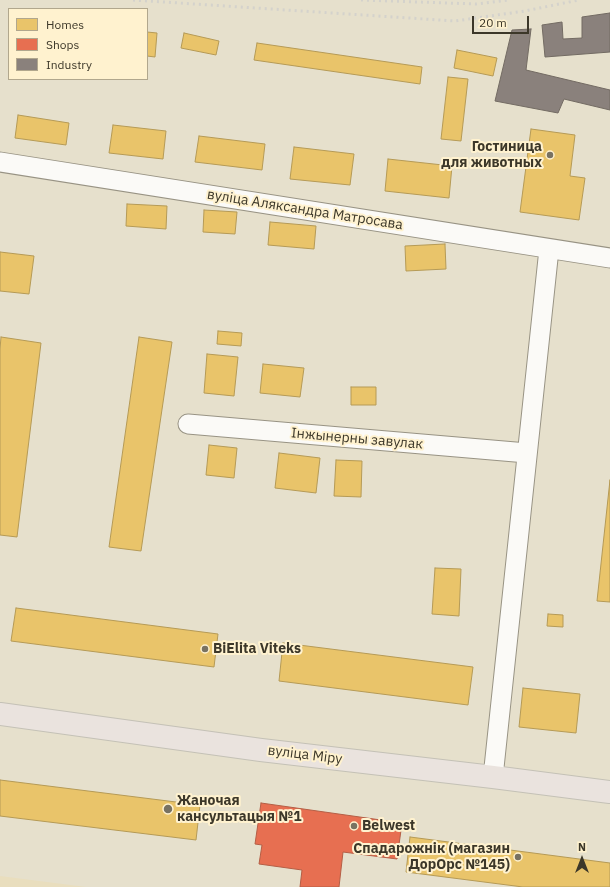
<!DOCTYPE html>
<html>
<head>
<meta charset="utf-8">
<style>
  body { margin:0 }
  #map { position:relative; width:610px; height:887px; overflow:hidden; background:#e6e0cc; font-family:"IBM Plex Sans",sans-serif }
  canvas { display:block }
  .legend { position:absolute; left:8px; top:8px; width:140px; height:72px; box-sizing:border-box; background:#fff2cf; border:1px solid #b1a78d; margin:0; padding:5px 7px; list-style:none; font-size:12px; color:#3c3729 }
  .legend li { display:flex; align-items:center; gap:8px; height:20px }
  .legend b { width:20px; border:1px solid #b1a78d }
  .north { position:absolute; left:562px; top:839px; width:40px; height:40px; -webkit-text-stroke:3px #fff2cf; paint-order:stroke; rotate:0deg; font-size:11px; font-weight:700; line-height:16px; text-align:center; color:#3c3729 }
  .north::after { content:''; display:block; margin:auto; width:14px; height:18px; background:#3c3729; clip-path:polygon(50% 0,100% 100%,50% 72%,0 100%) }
  .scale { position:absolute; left:472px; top:16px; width:57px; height:18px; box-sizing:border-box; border:2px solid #3c3729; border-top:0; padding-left:5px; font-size:12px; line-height:14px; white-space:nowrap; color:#3c3729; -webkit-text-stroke:3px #fff2cf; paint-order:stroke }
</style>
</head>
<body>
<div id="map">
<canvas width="610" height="887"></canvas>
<ul class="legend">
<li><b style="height:11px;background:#e9c46a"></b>Homes</li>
<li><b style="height:11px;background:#e76f51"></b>Shops</li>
<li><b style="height:11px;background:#8a817c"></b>Industry</li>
</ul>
<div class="north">N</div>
<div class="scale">20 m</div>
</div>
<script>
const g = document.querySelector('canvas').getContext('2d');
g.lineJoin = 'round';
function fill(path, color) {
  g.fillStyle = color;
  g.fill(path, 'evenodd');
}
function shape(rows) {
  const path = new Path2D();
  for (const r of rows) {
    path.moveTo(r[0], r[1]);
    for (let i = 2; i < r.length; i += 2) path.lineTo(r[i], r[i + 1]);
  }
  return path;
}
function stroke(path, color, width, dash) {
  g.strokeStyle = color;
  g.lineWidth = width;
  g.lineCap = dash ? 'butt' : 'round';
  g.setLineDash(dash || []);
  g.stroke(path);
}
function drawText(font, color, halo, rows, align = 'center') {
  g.font = font + ' "IBM Plex Sans",sans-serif';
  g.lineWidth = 4;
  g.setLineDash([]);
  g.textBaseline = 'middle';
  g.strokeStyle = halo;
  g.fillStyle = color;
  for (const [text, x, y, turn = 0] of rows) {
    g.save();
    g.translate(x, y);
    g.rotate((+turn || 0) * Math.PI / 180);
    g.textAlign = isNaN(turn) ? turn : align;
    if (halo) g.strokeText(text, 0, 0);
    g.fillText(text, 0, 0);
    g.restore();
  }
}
fill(shape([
  [0,876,86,887,0,887]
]), '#e9debe');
const homes = shape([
  [147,32,157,33,155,57,147,56,147,32],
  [184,33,219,41,216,55,181,48,184,33],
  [257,43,422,67,420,84,254,60,257,43],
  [457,50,497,58,493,76,454,68,457,50],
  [448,77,468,79,461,141,441,139,448,77],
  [18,115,69,123,66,145,15,138,18,115],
  [113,125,166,131,163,159,109,153,113,125],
  [531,129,575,135,570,176,585,178,579,220,520,212,531,129],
  [199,136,265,144,262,170,195,162,199,136],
  [294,147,354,154,350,185,290,179,294,147],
  [388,159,452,166,449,198,385,191,388,159],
  [127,204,167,206,166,229,126,226,127,204],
  [204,210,237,212,235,234,203,232,204,210],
  [270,222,316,226,314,249,268,245,270,222],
  [445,244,446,269,406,271,405,246,445,244],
  [0,252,34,256,29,294,0,291,0,252],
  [218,331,242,333,241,346,217,344,218,331],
  [1,337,41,343,17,537,0,535,0,349,1,337],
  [139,337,172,342,141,551,109,547,139,337],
  [207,354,238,357,234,396,204,393,207,354],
  [263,364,304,368,300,397,260,393,263,364],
  [351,387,376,387,376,405,351,405,351,387],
  [209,445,237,448,234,478,206,475,209,445],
  [279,453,320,458,316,493,275,488,279,453],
  [336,460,362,461,361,497,334,496,336,460],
  [610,480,610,602,597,601,610,480],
  [435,568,461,569,459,616,432,614,435,568],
  [16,608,218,634,214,667,11,641,16,608],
  [548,614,563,615,563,627,547,626,548,614],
  [283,643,473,667,468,705,279,681,283,643],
  [523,688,580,694,576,733,519,727,523,688],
  [0,780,200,805,196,840,0,816,0,780],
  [410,837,610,863,610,887,523,887,406,872,410,837]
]);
fill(homes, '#e9c46a');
stroke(homes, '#b59a56', 1);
const shops = shape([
  [261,803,402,823,397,859,343,852,339,887,300,887,302,870,259,864,262,845,255,844,261,803]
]);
fill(shops, '#e76f51');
stroke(shops, '#b45e45', 1);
const industry = shape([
  [610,13,610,52,545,57,542,25,562,22,563,39,582,38,582,17,610,13],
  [531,29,526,70,610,90,610,110,564,99,558,113,495,101,512,30,531,29]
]);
fill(industry, '#8a817c');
stroke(industry, '#736b63', 1);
const minor = shape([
  [0,162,610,258],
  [188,424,527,453],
  [493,777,549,249]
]);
const primary = shape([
  [0,714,261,750,493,777,610,792]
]);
stroke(minor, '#989384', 21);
stroke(primary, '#c4c1b6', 24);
stroke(minor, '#fbfaf7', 19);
stroke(primary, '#eae3de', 22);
stroke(shape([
  [133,0,455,21,525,11,579,0],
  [361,0,476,4,508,0]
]), '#d4d2cc', 3, [2, 4]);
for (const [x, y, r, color] of [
  [550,155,4,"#787262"],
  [205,649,4,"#787262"],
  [168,809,5,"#787262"],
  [354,826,4,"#787262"],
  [518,857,4,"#787262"]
]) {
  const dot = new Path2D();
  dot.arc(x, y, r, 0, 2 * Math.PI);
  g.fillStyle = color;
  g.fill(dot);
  stroke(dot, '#fff2cf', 1.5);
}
drawText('bold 14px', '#3c3729', '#fff2cf', [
  ["Гостиница",542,147,"right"],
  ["для животных",542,163,"right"],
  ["BiElita Viteks",213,649],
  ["Жаночая",177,801],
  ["кансультацыя №1",177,817],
  ["Belwest",362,826],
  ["Спадарожнік (магазин",510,849,"right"],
  ["ДорОрс №145)",510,865,"right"]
], 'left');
drawText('14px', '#3c3729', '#fff2cf', [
  ["вуліца Аляксандра Матросава",305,210,9],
  ["Інжынерны завулак",357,439,5],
  ["вуліца Міру",305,755,7]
]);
</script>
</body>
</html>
